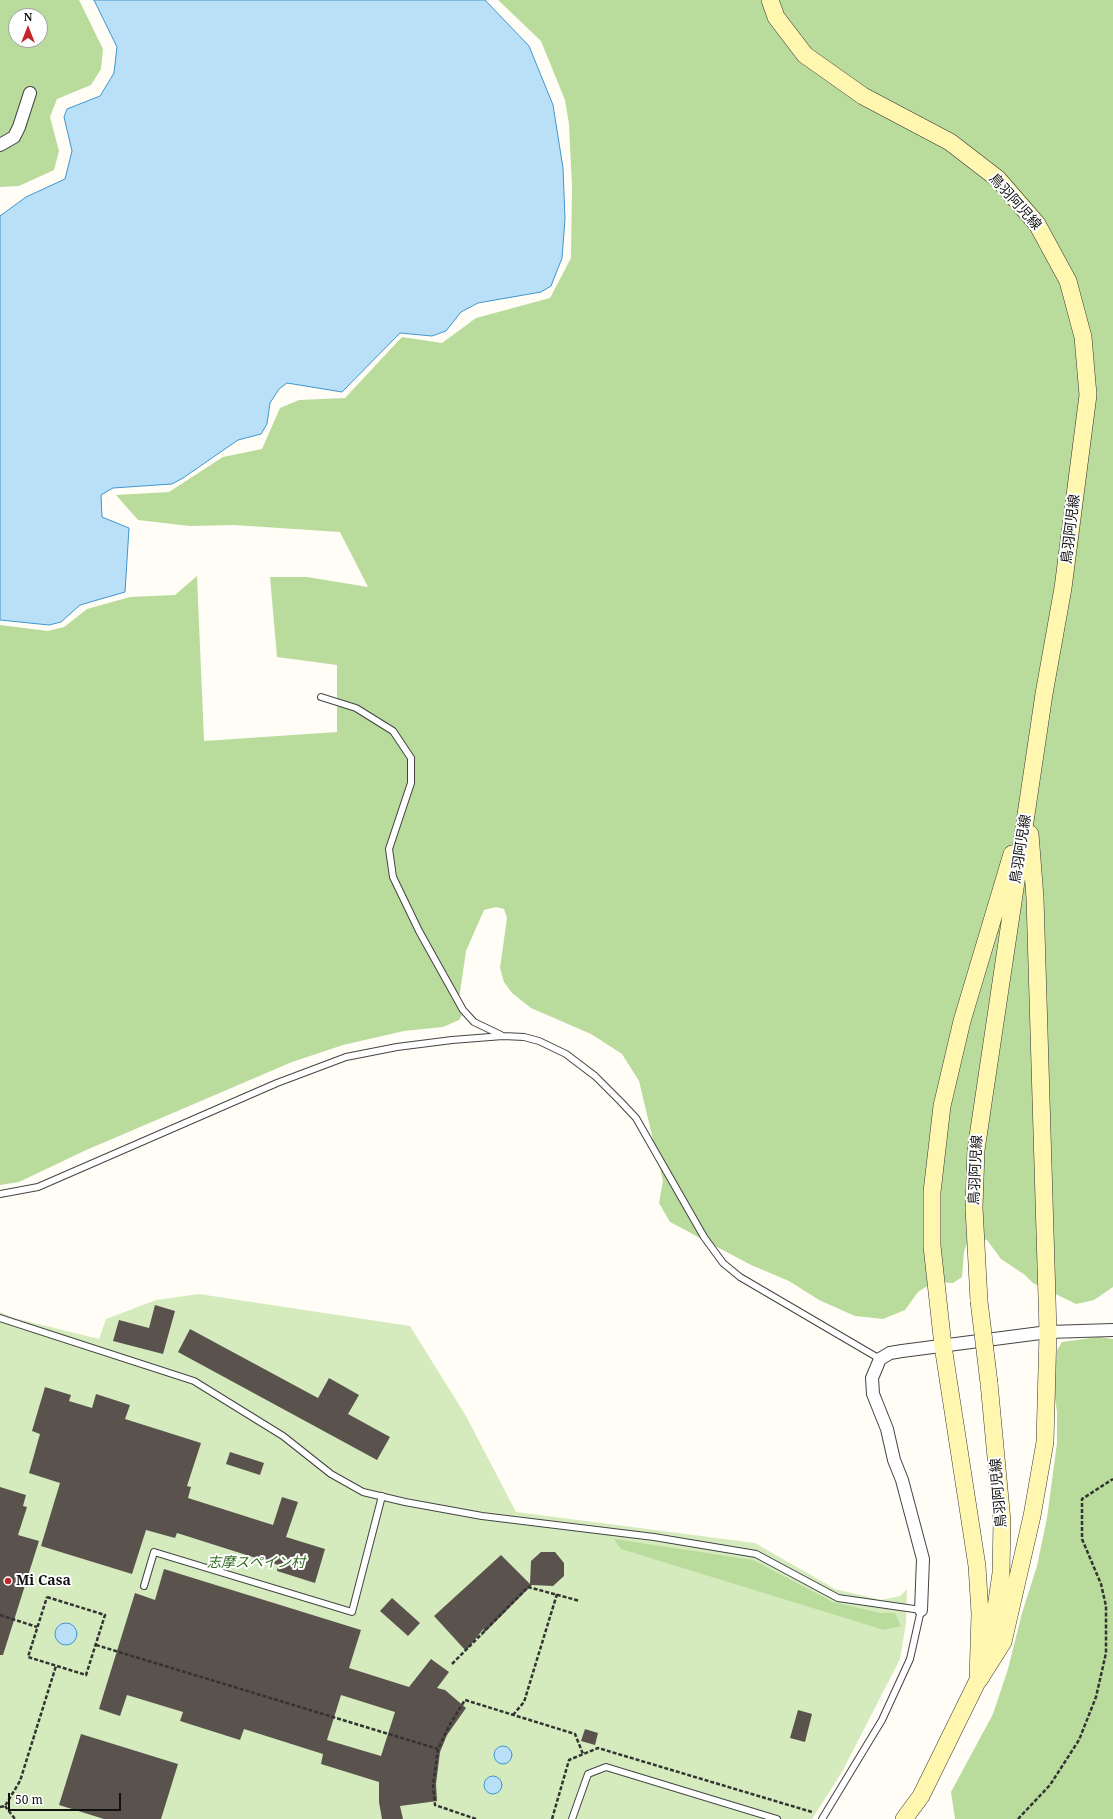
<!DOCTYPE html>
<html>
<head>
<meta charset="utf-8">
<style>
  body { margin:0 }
  #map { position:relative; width:1113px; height:1819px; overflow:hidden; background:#fffdf5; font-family:"Noto Serif",serif }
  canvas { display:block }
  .north { position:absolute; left:8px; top:8px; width:40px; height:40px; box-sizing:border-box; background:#fff; border:1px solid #a0a0a0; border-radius:50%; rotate:0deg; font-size:11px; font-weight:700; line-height:16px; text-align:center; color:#111 }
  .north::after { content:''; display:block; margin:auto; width:14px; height:18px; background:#c4262e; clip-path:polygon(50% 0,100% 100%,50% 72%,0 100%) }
  .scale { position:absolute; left:8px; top:1793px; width:113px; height:18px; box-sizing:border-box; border:2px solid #111; border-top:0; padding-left:5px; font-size:12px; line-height:14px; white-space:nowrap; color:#111; -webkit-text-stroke:3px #fff; paint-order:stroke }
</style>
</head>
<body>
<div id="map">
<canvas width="1113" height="1819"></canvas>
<div class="north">N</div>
<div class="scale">50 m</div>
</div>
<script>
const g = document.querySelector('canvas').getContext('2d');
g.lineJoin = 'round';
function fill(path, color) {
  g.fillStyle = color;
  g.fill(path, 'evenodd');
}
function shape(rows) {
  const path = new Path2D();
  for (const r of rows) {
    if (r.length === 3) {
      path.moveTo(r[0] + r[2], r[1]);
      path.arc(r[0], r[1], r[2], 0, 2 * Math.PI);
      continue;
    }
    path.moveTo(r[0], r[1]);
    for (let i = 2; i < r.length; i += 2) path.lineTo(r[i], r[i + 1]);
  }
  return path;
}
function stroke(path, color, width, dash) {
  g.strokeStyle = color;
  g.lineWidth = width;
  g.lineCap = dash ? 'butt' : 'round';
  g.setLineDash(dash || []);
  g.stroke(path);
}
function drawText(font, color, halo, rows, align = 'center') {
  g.font = font + ' "Noto Serif","Noto Sans JP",serif';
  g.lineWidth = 4;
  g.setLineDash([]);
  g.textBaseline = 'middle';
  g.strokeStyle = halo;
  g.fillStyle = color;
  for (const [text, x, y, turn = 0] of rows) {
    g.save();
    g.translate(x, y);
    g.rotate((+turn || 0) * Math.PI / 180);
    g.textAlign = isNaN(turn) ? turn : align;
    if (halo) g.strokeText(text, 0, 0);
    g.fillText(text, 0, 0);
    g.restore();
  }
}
fill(shape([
  [199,1294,410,1326,466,1416,516,1512,755,1543,835,1589,881,1600,900,1596,907,1589,906,1623,900,1659,842,1772,812,1819,0,1819,0,1312,14,1318,99,1339,106,1319,156,1300]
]), '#d5ebbd');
fill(shape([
  [0,0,79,0,103,49,101,69,91,85,57,99,50,117,59,151,54,170,19,186,0,187],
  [16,16,40,16,40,40,16,40],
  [498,0,1113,0,1113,1287,1094,1300,1076,1304,1033,1283,1025,1275,1001,1259,987,1240,978,1238,968,1241,964,1252,962,1277,953,1283,933,1282,918,1292,905,1310,883,1319,855,1316,819,1300,789,1281,751,1265,670,1222,659,1203,663,1181,639,1081,622,1054,591,1034,531,1008,512,993,504,982,500,968,507,918,504,909,496,907,484,910,466,951,458,1006,462,1015,459,1020,443,1027,404,1031,343,1045,292,1062,84,1151,19,1182,0,1185,0,625,48,631,64,627,87,609,130,597,175,595,197,576,204,741,337,732,337,665,277,657,270,577,307,577,368,587,340,532,234,525,190,526,138,520,116,495,169,492,223,457,262,449,280,408,299,400,345,398,402,337,442,343,476,318,550,298,571,258,572,186,569,124,565,100,541,41],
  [1099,1337,1113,1339,1113,1819,955,1819,951,1792,993,1714,1008,1669,1022,1613,1037,1566,1047,1518,1057,1443,1057,1412,1054,1391,1057,1350,1062,1342],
  [614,1539,753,1560,833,1602,880,1613,895,1613,901,1626,884,1630,621,1549]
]), '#b9dc9c');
const water = shape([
  [94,0,485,0,529,46,553,105,563,168,565,219,562,258,551,286,541,292,478,303,461,312,446,331,432,336,400,333,342,392,287,383,279,389,270,403,267,424,261,434,238,440,183,478,172,484,113,488,101,495,102,517,129,528,125,592,80,605,61,622,49,625,0,620,0,216,26,197,65,179,72,151,64,117,67,109,100,96,114,73,117,47,94,0],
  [66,1634,11],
  [503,1755,9],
  [493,1785,9]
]);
fill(water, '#b9e0f7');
stroke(water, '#3f96cf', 1);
fill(shape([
  [155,1305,175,1311,163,1354,113,1341,119,1320,149,1328],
  [190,1329,318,1398,329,1378,359,1395,348,1414,390,1437,377,1460,178,1352],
  [45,1387,71,1395,69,1401,92,1408,96,1394,130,1405,125,1419,201,1443,187,1486,191,1487,188,1498,273,1525,282,1497,298,1502,286,1537,325,1549,315,1583,277,1571,278,1565,177,1533,175,1538,146,1530,132,1574,41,1546,60,1483,29,1473,40,1434,32,1431],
  [230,1452,264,1463,260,1475,226,1464],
  [0,1487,26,1495,23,1506,27,1507,18,1535,39,1541,3,1655,0,1655],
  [541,1552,555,1552,564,1563,564,1576,553,1586,532,1585,481,1636,484,1628,466,1651,434,1616,501,1555,530,1584,531,1561],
  [164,1569,361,1630,349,1668,409,1687,431,1659,449,1672,437,1688,445,1690,466,1708,447,1735,440,1752,436,1784,437,1801,400,1806,403,1819,382,1819,379,1802,379,1782,321,1764,323,1754,244,1729,240,1740,180,1721,183,1712,127,1695,120,1716,99,1709,135,1593,155,1600],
  [341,1695,395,1712,381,1756,327,1740],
  [392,1598,420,1623,408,1636,380,1611],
  [798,1710,812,1714,805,1742,790,1738],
  [585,1729,598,1733,595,1745,581,1741],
  [81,1734,178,1764,161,1819,104,1819,59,1805]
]), '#5a524d');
const lane = shape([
  [321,697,356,708,393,731,411,758,411,783,389,849,393,877,419,931,463,1010,474,1022,501,1035],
  [0,1194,38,1187,277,1083,346,1057,397,1047,452,1040,503,1036,524,1037,539,1041,566,1054,595,1076,621,1102,636,1118,704,1237,723,1263,740,1277,880,1359],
  [0,1318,194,1381,283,1436,331,1474,363,1492,405,1502,482,1516,654,1537,756,1554,838,1598,921,1610,910,1659,882,1720,822,1819],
  [144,1586,154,1552,352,1612,382,1496],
  [572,1819,588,1774,606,1767,777,1819]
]);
const street = shape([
  [0,145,14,137,19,127,30,93],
  [921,1610,923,1559,902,1480,894,1460,887,1429,873,1394,872,1378,880,1359,890,1353,902,1351,1048,1332,1113,1330]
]);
const secondary = shape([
  [770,0,776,17,805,55,863,96,950,142,998,179,1037,224,1068,281,1083,337,1088,395,1063,588,1044,694,976,1150,974,1208,979,1301],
  [978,1680,980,1613,977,1566,943,1346,932,1246,932,1192,942,1106,962,1021,1012,854],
  [979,1680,1003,1642,1032,1516,1045,1442,1048,1332,1035,898,1030,834],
  [904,1819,921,1796,978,1680,993,1629,1001,1573,1002,1521,989,1383]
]);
stroke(lane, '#444', 8);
stroke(street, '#444', 14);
stroke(secondary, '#333', 18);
stroke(shape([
  [47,1597,105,1615,86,1675,28,1657,47,1597],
  [0,1615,37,1627],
  [96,1645,438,1749],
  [452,1664,528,1587,580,1601],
  [513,1715,524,1702,557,1594],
  [5,1806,15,1819],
  [0,1807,5,1806,20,1781,56,1666],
  [476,1819,435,1805,433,1786,438,1749,449,1726,465,1700,575,1734,583,1754],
  [552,1819,569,1760,598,1748,812,1812],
  [1018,1819,1050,1785,1079,1740,1096,1697,1106,1653,1106,1606,1101,1584,1082,1539,1082,1499,1113,1479]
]), '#333', 2.5, [4, 2]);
stroke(lane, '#fff', 6);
stroke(street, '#fff', 12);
stroke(secondary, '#fff6b0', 17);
const secondaryBridge = shape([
  [979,1301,989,1383]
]);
stroke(secondaryBridge, '#333', 18, []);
stroke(secondaryBridge, '#fff6b0', 17);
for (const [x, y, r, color] of [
  [8,1581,4,"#c4262e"]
]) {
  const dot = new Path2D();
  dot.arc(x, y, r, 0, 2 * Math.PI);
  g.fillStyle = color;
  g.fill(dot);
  stroke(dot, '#fff', 1.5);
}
drawText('14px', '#111', '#fff', [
  ["鳥羽阿児線",1015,202,48],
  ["鳥羽阿児線",1071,529,-83],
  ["鳥羽阿児線",1021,849,-81],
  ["鳥羽阿児線",976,1170,-87],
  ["鳥羽阿児線",999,1493,-95]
]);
drawText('italic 14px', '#2f6b1f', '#fff', [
  ["志摩スペイン村",256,1563]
]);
drawText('bold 14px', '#111', '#fff', [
  ["Mi Casa",16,1581]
], 'left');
</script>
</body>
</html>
